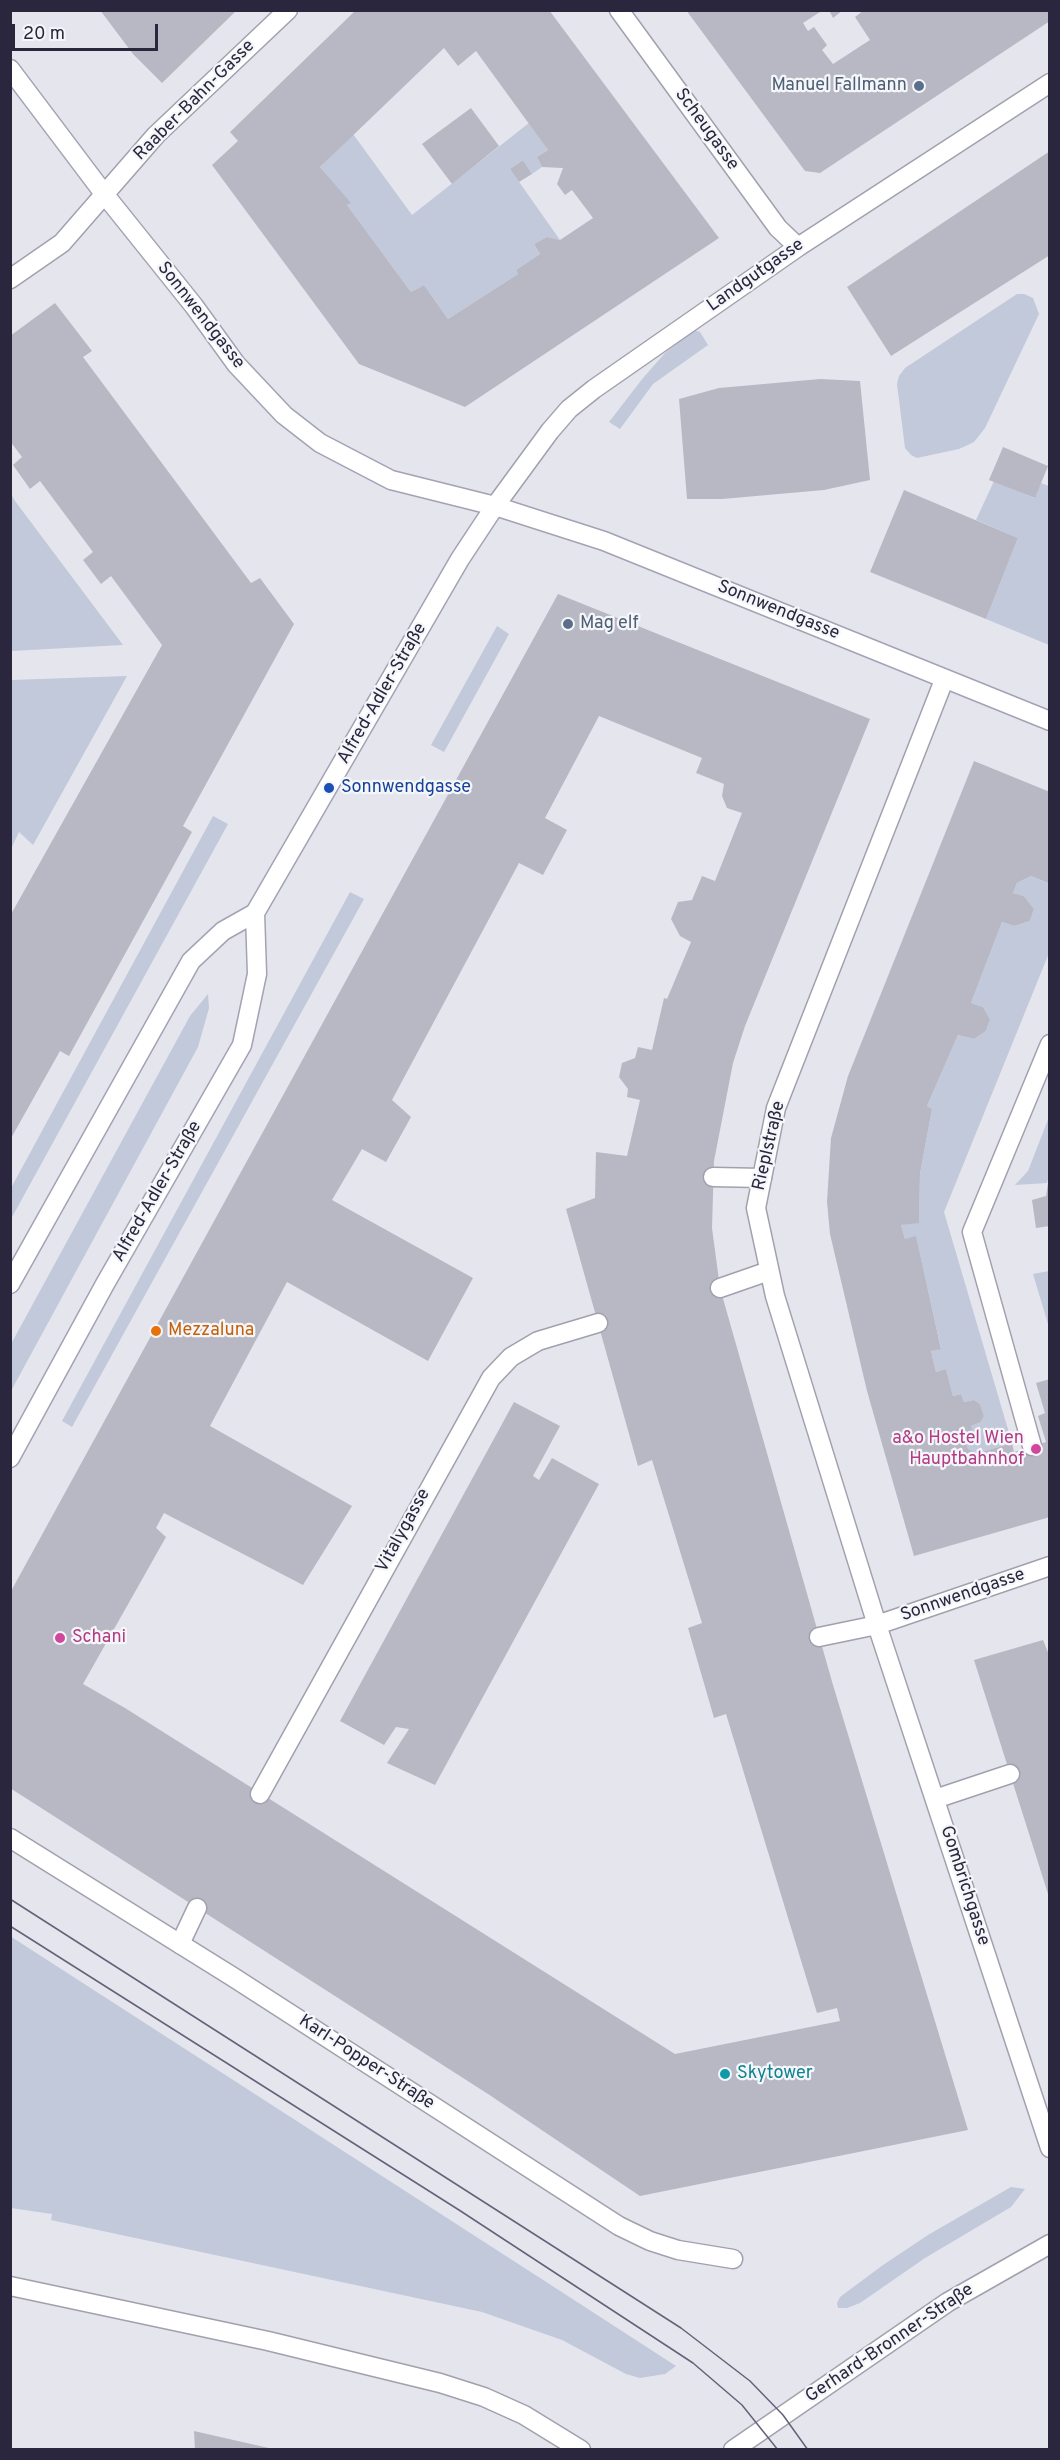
<!DOCTYPE html>
<html>
<head>
<meta charset="utf-8">
<style>
  body { margin:0 }
  #map { position:relative; width:1060px; height:2460px; overflow:hidden; background:#e5e5ed; font-family:Overpass,sans-serif }
  canvas { display:block }
  .frame { position:absolute; inset:0; border:12px solid #2a263d; pointer-events:none }
  .scale { position:absolute; left:12px; top:24px; width:146px; height:27px; box-sizing:border-box; border:3px solid #2a263d; border-top:0; padding-left:8px; font-size:18px; line-height:21px; white-space:nowrap; color:#2a263d; -webkit-text-stroke:4px #f5f6f9; paint-order:stroke }
</style>
</head>
<body>
<div id="map">
<canvas width="1060" height="2460"></canvas>
<div class="frame"></div>
<div class="scale">20 m</div>
</div>
<script>
const g = document.querySelector('canvas').getContext('2d');
g.lineJoin = 'round';
function fill(path, color) {
  g.fillStyle = color;
  g.fill(path, 'evenodd');
}
function shape(rows) {
  const path = new Path2D();
  for (const r of rows) {
    path.moveTo(r[0], r[1]);
    for (let i = 2; i < r.length; i += 2) path.lineTo(r[i], r[i + 1]);
  }
  return path;
}
function stroke(path, color, width, dash) {
  g.strokeStyle = color;
  g.lineWidth = width;
  g.lineCap = dash ? 'butt' : 'round';
  g.setLineDash(dash || []);
  g.stroke(path);
}
function drawText(font, color, halo, rows, align = 'center') {
  g.font = font + ' Overpass,sans-serif';
  g.lineWidth = 4.5;
  g.setLineDash([]);
  g.textBaseline = 'middle';
  g.strokeStyle = halo;
  g.fillStyle = color;
  for (const [text, x, y, turn = 0] of rows) {
    g.save();
    g.translate(x, y);
    g.rotate((+turn || 0) * Math.PI / 180);
    g.textAlign = isNaN(turn) ? turn : align;
    if (halo) g.strokeText(text, 0, 0);
    g.fillText(text, 0, 0);
    g.restore();
  }
}
fill(shape([
  [529,123,548,150,537,157,542,167,532,174,523,160,510,169,560,240,547,237,534,244,540,254,516,270,518,274,448,319,424,285,411,292,347,205,350,203,320,167,353,134,412,215],
  [1017,294,1024,294,1033,298,1039,314,985,428,974,442,959,449,917,458,911,455,905,448,897,384,899,376,905,368],
  [694,330,700,332,708,345,653,384,620,429,609,422,643,378,665,353],
  [994,481,1034,498,1041,483,1049,486,1049,645,986,619,1018,538,976,520],
  [11,494,15,501,123,645,11,651],
  [497,626,509,634,444,752,431,745],
  [127,676,33,845,19,832,11,849,11,680],
  [213,816,228,824,11,1219,11,1188],
  [1031,876,1049,884,1049,953,944,1212,1012,1443,978,1453,968,1449,965,1440,971,1426,981,1422,984,1416,980,1404,974,1400,964,1402,961,1394,953,1396,946,1369,936,1372,931,1351,941,1348,916,1237,905,1239,901,1225,919,1222,920,1174,932,1109,927,1106,958,1035,974,1039,986,1031,990,1019,983,1007,971,1003,1002,922,1014,926,1030,921,1034,909,1024,896,1013,893,1017,883],
  [350,892,364,899,72,1427,62,1421],
  [208,994,209,1008,198,1047,11,1391,11,1344,190,1016],
  [1049,1117,1050,1172,1047,1183,1015,1185,1028,1171],
  [1049,1271,1050,1323,1048,1324,1033,1274],
  [10,1936,554,2287,676,2366,665,2374,640,2378,626,2374,562,2340,482,2312,51,2220,52,2214,11,2208],
  [1011,2187,1025,2189,1011,2207,925,2258,860,2303,847,2308,838,2308,837,2303,840,2297,883,2265,928,2235]
]), '#c1c9db');
fill(shape([
  [100,10,237,10,162,83,133,54],
  [356,10,549,10,719,238,465,407,359,364,212,165,238,141,230,132],
  [444,48,458,66,476,51,548,150,537,157,542,167,563,168,557,184,565,195,572,190,593,218,560,240,547,237,534,244,540,254,516,270,518,274,448,319,424,285,411,292,347,205,351,203,320,167],
  [686,10,823,10,803,23,808,31,814,27,827,45,822,50,833,64,870,40,855,17,864,10,1050,10,1050,21,820,173,805,171],
  [829,10,843,10,833,18],
  [471,108,499,146,452,184,422,144],
  [1050,151,1050,255,891,356,847,287],
  [523,160,532,174,519,182,510,169],
  [55,303,92,351,83,357,251,583,260,578,294,624,183,826,192,832,69,1056,60,1051,10,1140,10,916,162,645,111,576,101,584,83,560,93,552,40,481,30,489,13,465,22,457,10,441,10,336],
  [820,379,860,381,870,480,824,490,722,499,687,499,679,399,719,388],
  [1003,447,1048,466,1035,498,989,480],
  [904,490,1018,538,986,619,870,572],
  [558,594,870,719,745,1026,733,1063,714,1161,712,1228,720,1288,833,1685,968,2130,640,2196,488,2094,10,1788,10,1593],
  [599,716,702,758,696,773,724,784,722,796,727,808,742,813,715,881,702,876,692,900,678,902,671,919,680,936,691,942,667,999,664,998,652,1050,638,1047,635,1058,622,1063,619,1077,628,1089,627,1097,640,1100,627,1156,596,1152,595,1198,566,1209,638,1466,652,1460,702,1623,688,1628,714,1718,726,1714,817,2013,837,2008,840,2021,675,2054,125,1708,83,1684,166,1537,156,1528,164,1513,303,1585,352,1506,210,1426,287,1282,428,1361,473,1278,332,1200,362,1149,386,1162,411,1117,392,1100,519,863,543,875,567,830,545,818],
  [974,761,1050,792,1050,884,1031,876,1017,883,1013,893,1024,896,1034,909,1030,921,1014,926,1002,922,971,1003,983,1007,990,1019,986,1031,974,1039,958,1035,927,1106,932,1109,920,1174,919,1223,901,1225,905,1239,916,1236,941,1349,931,1351,936,1372,946,1369,953,1396,961,1394,964,1402,974,1400,980,1404,984,1416,981,1422,971,1426,974,1437,965,1440,968,1449,978,1453,1012,1443,1014,1452,1046,1442,1038,1416,1045,1413,1036,1383,1050,1379,1050,1517,914,1556,867,1391,830,1234,827,1202,831,1138,848,1076],
  [1049,1176,1050,1226,1036,1228,1032,1200,1046,1196],
  [514,1402,560,1426,533,1476,539,1480,552,1458,599,1484,435,1785,387,1763,409,1729,396,1727,384,1745,340,1721],
  [1043,1640,1050,1657,1049,1897,974,1660],
  [194,2431,273,2449,273,2450,195,2450]
]), '#b8b8c4');
const lane = shape([
  [713,1177,762,1178],
  [720,1288,769,1271],
  [1032,1446,972,1232,1050,1044],
  [819,1637,877,1625],
  [260,1794,491,1378,511,1357,538,1341,598,1323],
  [935,1799,1010,1774],
  [180,1944,197,1908]
]);
const street = shape([
  [619,10,778,228,798,247],
  [10,279,62,243,156,135,288,10],
  [495,506,550,431,569,409,594,389,798,247,1050,83],
  [944,680,776,1108,756,1208,775,1296,877,1625,1050,2148],
  [877,1625,1050,1566],
  [10,1838,233,1977,619,2226,650,2241,678,2250,733,2259],
  [10,2286,268,2341,440,2383,484,2397,524,2415,581,2450],
  [733,2450,948,2302,1050,2244]
]);
const secondary = shape([
  [10,69,105,195,194,306,236,364,284,415,320,443,391,480,495,506,604,541,1050,721],
  [10,1284,191,961,223,931,255,913,460,559,495,506],
  [10,1458,105,1284,242,1045,257,974,255,913]
]);
stroke(lane, '#a2a0ae', 21);
stroke(street, '#a2a0ae', 21);
stroke(secondary, '#a4a2b4', 21);
stroke(lane, '#fff', 18);
stroke(street, '#fff', 18);
stroke(secondary, '#fff', 18);
stroke(shape([
  [10,1899,681,2328,750,2381,783,2415,808,2450],
  [10,1926,459,2210,693,2363,742,2405,778,2450]
]), '#656178', 1.5);
for (const [x, y, r, color] of [
  [919,86,6,"#5c6f8a"],
  [568,624,6,"#5c6f8a"],
  [329,788,6,"#1a4fb4"],
  [156,1331,6,"#e8710a"],
  [1036,1449,6,"#d1479c"],
  [60,1638,6,"#d1479c"],
  [725,2074,6,"#0f9aa8"]
]) {
  const dot = new Path2D();
  dot.arc(x, y, r, 0, 2 * Math.PI);
  g.fillStyle = color;
  g.fill(dot);
  stroke(dot, '#f5f6f9', 2);
}
drawText('18px', '#4e5e75', '#f5f6f9', [
  ["Manuel Fallmann",907,86],
  ["Mag elf",580,624,"left"]
], 'right');
drawText('18px', '#2a263d', '#f5f6f9', [
  ["Raaber-Bahn-Gasse",195,101,-45],
  ["Scheugasse",706,130,54],
  ["Landgutgasse",756,276,-35],
  ["Sonnwendgasse",200,316,52],
  ["Sonnwendgasse",778,611,22],
  ["Alfred-Adler-Straße",383,694,-60],
  ["Rieplstraße",770,1146,-77],
  ["Alfred-Adler-Straße",158,1192,-60],
  ["Vitalygasse",404,1531,-61],
  ["Sonnwendgasse",963,1596,-19],
  ["Gombrichgasse",964,1886,72],
  ["Karl-Popper-Straße",366,2063,33],
  ["Gerhard-Bronner-Straße",890,2344,-34]
]);
drawText('18px', '#164399', '#f5f6f9', [
  ["Sonnwendgasse",341,788]
], 'left');
drawText('18px', '#c56008', '#f5f6f9', [
  ["Mezzaluna",168,1331]
], 'left');
drawText('18px', '#b23c85', '#f5f6f9', [
  ["a&o Hostel Wien",1024,1439],
  ["Hauptbahnhof",1024,1460],
  ["Schani",72,1638,"left"]
], 'right');
drawText('18px', '#0d838f', '#f5f6f9', [
  ["Skytower",737,2074]
], 'left');
</script>
</body>
</html>
